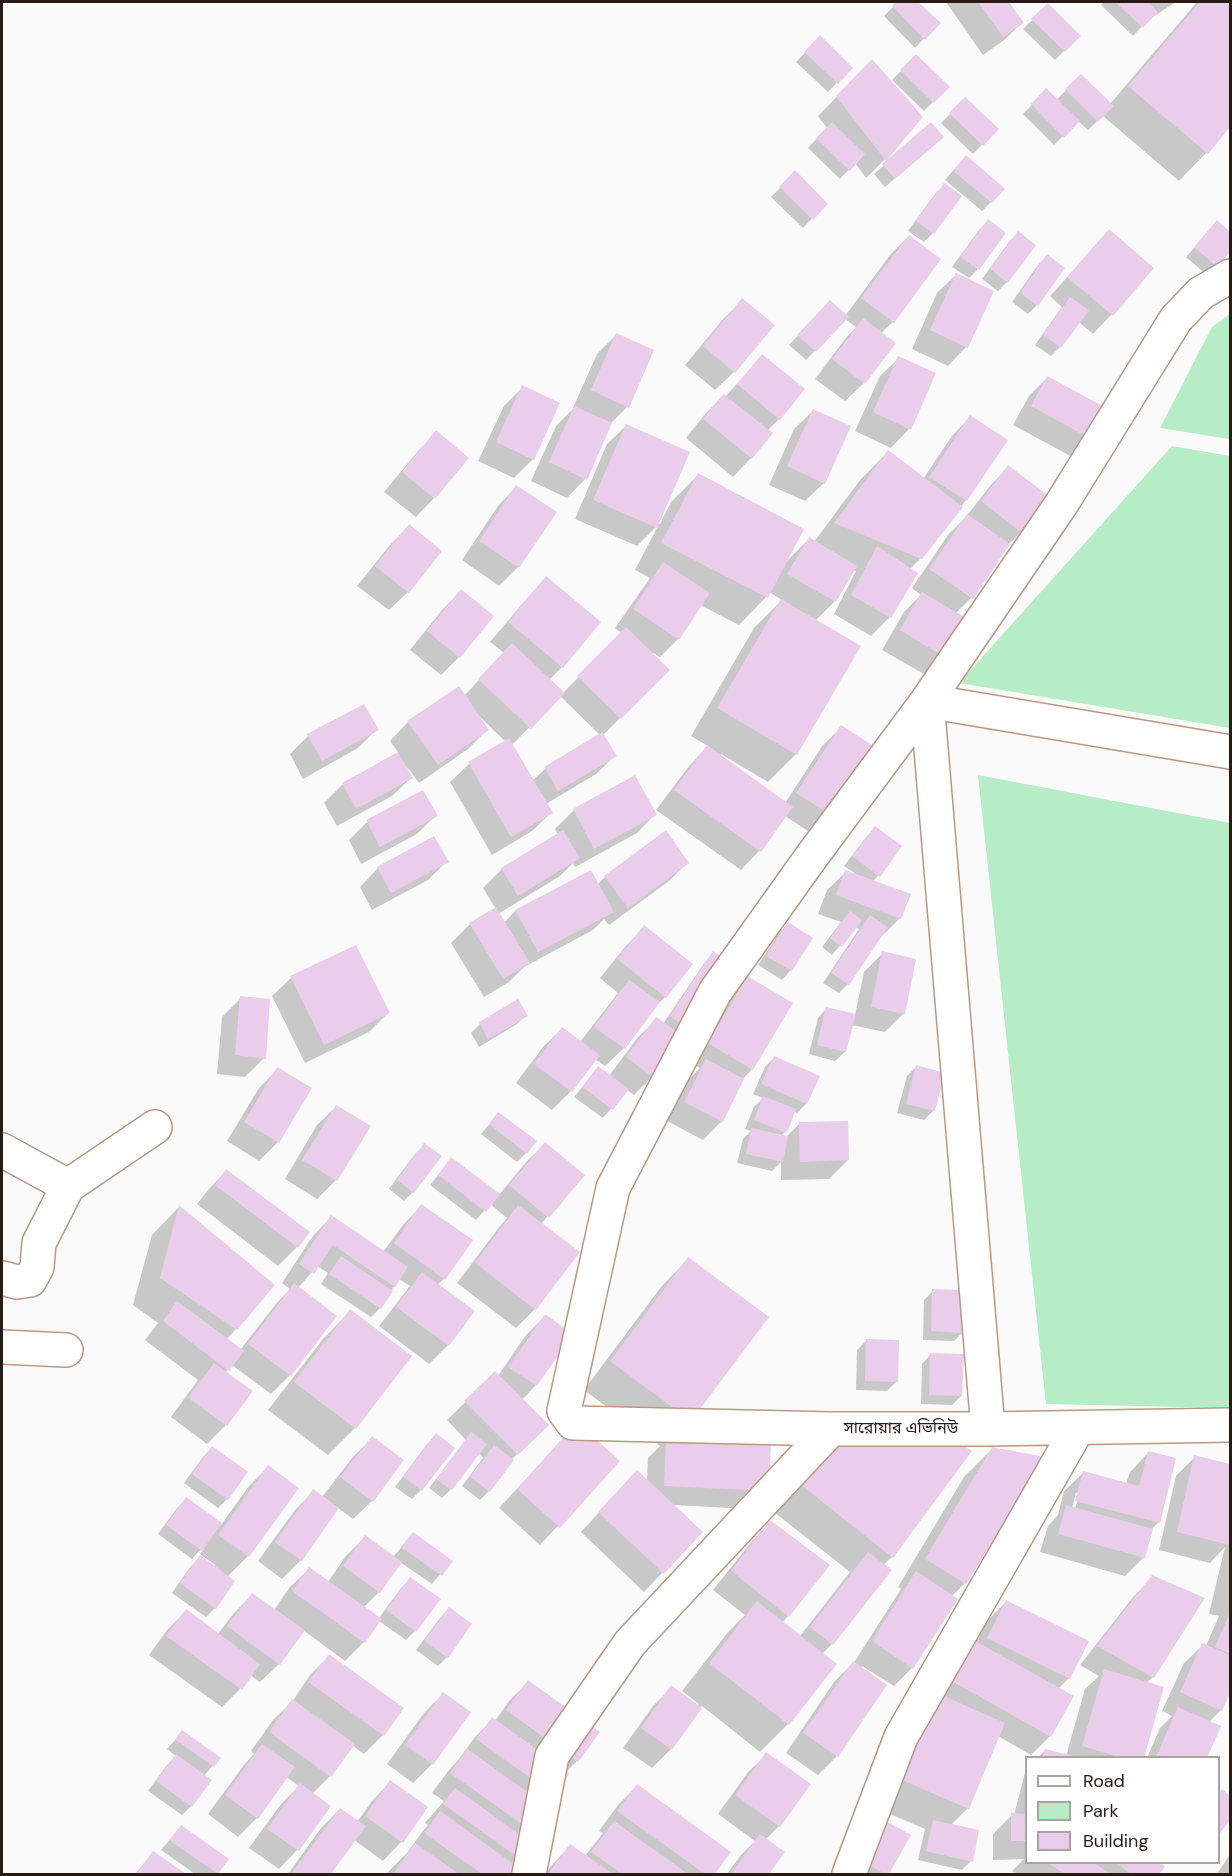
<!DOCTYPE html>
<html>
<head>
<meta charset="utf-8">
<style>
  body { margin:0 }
  #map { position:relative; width:1232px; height:1876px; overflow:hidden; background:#fafafa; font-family:"DM Sans",sans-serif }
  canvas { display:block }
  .frame { position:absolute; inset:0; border:3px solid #281b14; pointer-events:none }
  .legend { position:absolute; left:1025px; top:1756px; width:195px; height:108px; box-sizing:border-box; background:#fff; border:2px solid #a9a4a1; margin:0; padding:8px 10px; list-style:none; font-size:18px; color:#281b14 }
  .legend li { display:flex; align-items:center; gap:12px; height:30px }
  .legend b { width:30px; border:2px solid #a9a4a1 }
</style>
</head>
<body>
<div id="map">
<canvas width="1232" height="1876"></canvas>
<div class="frame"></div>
<ul class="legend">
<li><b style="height:8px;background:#fff"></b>Road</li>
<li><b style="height:16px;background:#b6edc6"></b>Park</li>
<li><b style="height:16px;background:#e9cdea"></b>Building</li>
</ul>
</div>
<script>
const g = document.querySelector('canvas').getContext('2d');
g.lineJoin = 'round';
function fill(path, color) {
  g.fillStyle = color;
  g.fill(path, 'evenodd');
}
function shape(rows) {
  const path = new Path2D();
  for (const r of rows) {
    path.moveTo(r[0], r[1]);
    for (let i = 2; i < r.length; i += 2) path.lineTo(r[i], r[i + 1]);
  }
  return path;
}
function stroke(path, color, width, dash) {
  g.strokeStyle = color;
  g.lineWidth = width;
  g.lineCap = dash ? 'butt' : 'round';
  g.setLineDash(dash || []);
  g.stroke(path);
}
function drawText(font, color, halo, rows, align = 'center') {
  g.font = font + ' "DM Sans","Noto Sans Bengali",sans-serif';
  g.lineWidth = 6;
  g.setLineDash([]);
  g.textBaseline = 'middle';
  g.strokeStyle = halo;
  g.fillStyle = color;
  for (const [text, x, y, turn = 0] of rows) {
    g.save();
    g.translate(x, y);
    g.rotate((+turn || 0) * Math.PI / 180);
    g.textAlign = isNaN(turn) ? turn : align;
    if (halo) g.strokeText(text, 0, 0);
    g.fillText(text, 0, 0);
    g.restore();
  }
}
fill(shape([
  [1230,314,1230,439,1160,428,1212,327],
  [1172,446,1230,456,1230,728,959,683],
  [978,775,1230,823,1230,1408,1046,1404]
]), '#b6edc6');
fill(shape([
  [898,2,916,2,939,23,915,48,884,16],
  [946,2,1008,2,1022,23,1003,41,983,55],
  [1104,2,1176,2,1148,20,1133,36,1101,5],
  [1197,2,1230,2,1230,125,1206,153,1179,181,1103,116,1088,130,1078,121,1054,145,1023,114,1046,90,1056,100,1081,76,1110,104],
  [1048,5,1079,36,1055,60,1023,29],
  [820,37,851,68,828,92,796,62],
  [916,56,948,87,924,111,892,80],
  [872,61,921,117,884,160,866,178,855,163,840,179,808,148,827,128,818,116],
  [965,99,997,129,973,154,941,123],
  [931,124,933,146,885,187,874,174],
  [957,166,991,202,982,211,945,180],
  [795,173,826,204,803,228,771,197],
  [944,185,960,197,933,233,924,242,908,231,935,194],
  [988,221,1004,233,978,269,969,278,952,267,979,230],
  [1217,222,1230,234,1230,249,1207,275,1186,257],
  [1109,231,1152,268,1111,315,1093,334,1079,322,1060,347,1051,356,1035,345,1062,307,1050,296],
  [1018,233,1007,282,998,291,982,279,1009,242],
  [909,236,893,322,881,333,864,383,845,401,815,379,845,339,856,327,845,319,806,360,789,345,821,311,845,316,890,255],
  [1047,256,1037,305,1028,314,1012,302,1038,265],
  [956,275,966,347,948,366,912,349,937,293],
  [743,300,734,372,715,390,685,365,724,318],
  [616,335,627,407,610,424,585,479,567,498,531,481,556,426,572,410,597,354],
  [762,356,779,419,767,431,751,458,733,477,686,438,705,414,723,396,725,397],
  [899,358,909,429,891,448,855,431,880,376],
  [1048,377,1108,411,1074,458,1013,425,1029,396],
  [523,387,533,459,514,478,478,461,504,406],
  [813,411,824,483,805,501,769,485,794,429],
  [970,417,966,500,921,558,909,570,890,617,871,636,834,614,856,571,853,570,835,601,815,621,859,647,796,754,768,782,721,754,720,756,785,803,823,745,842,727,876,749,814,835,785,816,759,851,741,870,656,810,689,766,708,746,691,736,754,628,782,600,769,592,766,597,739,625,700,605,678,639,660,657,653,653,652,654,668,670,603,735,615,756,596,774,546,804,551,813,532,831,492,855,450,782,469,764,506,742,479,716,487,730,468,749,419,783,408,768,406,769,411,778,392,796,337,826,324,803,343,784,399,754,390,741,408,722,464,696,504,653,490,642,528,597,546,578,562,667,549,680,563,693,622,633,615,628,650,578,635,570,659,524,637,546,575,519,607,444,626,426,657,523,660,524,671,502,698,475,786,562,809,539,814,542,860,480,888,452,923,479,952,436],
  [560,696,600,735,545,769,532,781,512,745],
  [436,433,434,498,416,517,384,492,418,451],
  [1008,467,1021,532,1006,547,971,598,956,613,942,655,924,674,882,650,904,612,921,595,912,588,948,535,965,518,990,486],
  [516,487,518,567,499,586,462,560,498,506],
  [409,526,408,592,389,610,357,586,390,545],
  [461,591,459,657,441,675,410,650,442,610],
  [377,729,358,748,303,779,290,754,308,736],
  [635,777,655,814,637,833,575,867,573,863,560,876,498,914,504,923,515,911,590,872,597,885,605,877,687,863,669,881,609,925,604,919,593,930,524,967,509,982,484,997,451,943,470,924,496,909,483,888,502,869,558,835,555,829,574,810],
  [436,815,417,834,361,864,349,840,367,822],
  [875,828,878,876,872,882,900,918,881,937,880,937,848,984,839,993,823,983,859,929,855,927,832,955,822,947,841,922,818,914,827,890,846,872,856,874,844,866,866,837],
  [447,861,428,880,372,910,360,887,378,868],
  [788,924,791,970,782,980,758,965,779,933],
  [644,927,665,997,653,1009,624,1048,605,1066,595,1059,570,1092,552,1110,516,1083,543,1047,562,1029,580,1042,618,993,600,978,626,946],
  [714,953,727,962,652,1077,634,1095,627,1090,603,1118,574,1097,598,1068,609,1076,638,1037,657,1019,663,1024,705,962],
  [883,953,904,1013,885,1032,851,1025,845,1052,835,1061,809,1054,818,1018,827,1008,855,1015,864,972],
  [291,978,388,1013,369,1032,305,1063,272,996],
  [747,978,752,1069,743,1079,722,1121,703,1140,667,1121,688,1080,700,1068,690,1062,729,996],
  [241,998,264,1058,245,1077,217,1074,222,1017],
  [518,1001,526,1015,517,1024,479,1047,471,1033,480,1024],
  [774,1058,806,1104,797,1113,793,1111,785,1132,781,1136,786,1137,799,1124,848,1160,829,1179,781,1180,781,1162,772,1171,737,1163,743,1139,751,1131,745,1129,754,1107,763,1098,753,1094,765,1067],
  [916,1067,933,1111,924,1120,897,1113,907,1076],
  [278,1069,310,1088,278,1142,259,1161,227,1141,259,1088],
  [336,1107,336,1180,317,1199,285,1179,317,1125],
  [498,1114,526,1153,517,1162,481,1134],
  [545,1144,582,1176,541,1224,535,1309,516,1328,457,1283,500,1226,507,1218,490,1204,476,1220,430,1185,451,1159,499,1195,526,1162],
  [425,1145,413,1192,404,1201,389,1189,415,1154],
  [226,1171,308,1233,297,1247,278,1266,197,1204,208,1190],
  [421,1206,444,1279,437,1285,473,1312,448,1345,429,1364,379,1326,410,1286,399,1279,380,1308,371,1317,321,1284,328,1273,317,1266,298,1288,290,1375,271,1394,232,1365,225,1373,226,1425,207,1444,171,1417,198,1380,145,1340,158,1323,133,1305,152,1235,179,1207,236,1329,226,1340,240,1350,276,1304,290,1289,282,1283,313,1236,331,1217,383,1252,403,1225],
  [688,1259,690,1420,769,1445,749,1509,673,1505,701,1532,644,1592,581,1532,619,1491,647,1481,648,1458,660,1446,584,1390,661,1287],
  [933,1291,963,1332,954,1341,923,1340,924,1300],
  [350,1311,355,1428,328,1455,268,1410,323,1339],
  [545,1316,571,1334,536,1385,522,1400,547,1425,511,1460,489,1491,480,1500,462,1486,483,1458,479,1453,451,1489,442,1498,429,1488,466,1440,447,1420,495,1373,498,1376,526,1335],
  [866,1341,896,1382,887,1391,856,1390,857,1350],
  [931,1354,961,1396,952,1405,921,1404,922,1364],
  [577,1424,618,1461,540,1545,499,1508],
  [436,1435,453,1448,421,1490,412,1499,395,1487,427,1444],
  [372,1438,372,1501,353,1519,338,1508,301,1560,282,1579,258,1561,295,1510,314,1491,322,1497,353,1457],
  [212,1448,227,1499,218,1508,184,1483,203,1457],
  [992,1449,965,1583,952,1596,912,1668,894,1686,862,1666,861,1668,885,1685,837,1756,818,1775,786,1753,834,1682,855,1661,901,1589,898,1587,964,1477],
  [1148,1453,1159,1522,1151,1530,1144,1557,1125,1576,1040,1552,1048,1526,1058,1515,1064,1491,1083,1473,1126,1484,1130,1472],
  [1076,1493,1079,1493,1075,1509,1072,1508],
  [1195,1457,1230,1466,1230,1689,1221,1710,1209,1722,1205,1758,1147,1758,1160,1728,1172,1716,1162,1711,1184,1663,1203,1645,1206,1646,1219,1616,1209,1614,1225,1547,1210,1563,1159,1550,1176,1476],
  [268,1467,297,1488,248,1556,227,1577,215,1608,206,1617,172,1593,191,1566,200,1557,213,1567,215,1565,200,1554,204,1549,203,1547,192,1559,158,1534,177,1508,186,1499,221,1525,249,1486],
  [806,1474,892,1557,883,1565,832,1644,822,1654,835,1664,788,1724,760,1752,702,1706,671,1749,652,1768,623,1748,653,1706,672,1687,697,1706,699,1704,682,1691,729,1631,745,1615,713,1590,752,1541,771,1522,788,1616,782,1623,800,1636,850,1572,774,1512],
  [413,1534,451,1561,432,1584,400,1562,379,1592,364,1607,379,1618,401,1588,410,1579,415,1631,406,1640,379,1621,364,1642,345,1661,303,1630,279,1664,260,1682,250,1675,240,1689,222,1707,149,1655,167,1630,186,1611,218,1634,233,1614,252,1595,274,1610,290,1587,309,1569,328,1582,346,1556,365,1537,393,1557],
  [1153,1577,1153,1677,1146,1683,1142,1758,1038,1758,1045,1750,1066,1756,1085,1689,1099,1676,1080,1665,1134,1596],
  [1006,1602,1069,1678,1058,1689,1050,1736,1031,1755,998,1736,968,1808,951,1825,971,1861,962,1870,918,1860,925,1829,869,1805,976,1643,987,1621],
  [449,1609,447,1657,438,1666,416,1650,440,1618],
  [329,1656,383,1735,364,1754,352,1745,330,1776,312,1794,329,1806,297,1850,279,1869,249,1848,281,1804,299,1786,286,1777,257,1818,238,1837,208,1814,244,1765,254,1754,251,1751,273,1720,292,1702,310,1675],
  [528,1682,577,1761,566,1772,518,1857,511,1864,518,1874,386,1874,407,1853,422,1832,428,1825,425,1823,444,1801,432,1793,449,1770,459,1759,474,1738,493,1719,495,1721,509,1701],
  [443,1694,469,1712,432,1764,413,1783,387,1764,424,1713],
  [182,1732,219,1758,204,1776,210,1780,191,1806,182,1815,148,1791,167,1765,176,1756,167,1749],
  [767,1754,779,1826,765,1840,783,1853,768,1874,727,1874,741,1855,755,1841,718,1814,748,1772],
  [1026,1769,1026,1862,1156,1862,1163,1868,1157,1874,1017,1874,1012,1871,1024,1859,993,1860,993,1834,1012,1815,1014,1815],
  [390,1782,426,1807,401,1842,383,1861,354,1840,329,1874,288,1874,321,1828,340,1809,357,1822,372,1801],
  [637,1786,729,1853,714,1874,545,1874,552,1865,570,1846,585,1856,603,1833,599,1831,618,1805],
  [883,1821,909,1836,887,1874,861,1874],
  [181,1827,227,1860,216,1874,195,1874,161,1850],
  [153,1853,183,1874,135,1874],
  [1230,1854,1230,1874,1217,1874]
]), '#0003');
fill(shape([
  [896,2,918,2,941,23,925,40,892,6],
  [978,2,1009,2,1024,23,1003,37],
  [1115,2,1148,2,1158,12,1143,28],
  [1200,2,1230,2,1230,127,1208,154,1128,86],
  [1048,3,1081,36,1065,52,1031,19],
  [820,35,853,68,838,84,804,52],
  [916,54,950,87,934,103,900,70],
  [872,59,923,117,886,161,836,96],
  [1081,74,1114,106,1098,122,1065,89],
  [1046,88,1080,121,1064,138,1031,104],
  [965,97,999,129,983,146,949,113],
  [832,122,865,154,850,171,816,138],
  [931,122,944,137,895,179,882,164],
  [966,155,1005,189,992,203,953,171],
  [795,170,828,204,813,220,779,187],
  [944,183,962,196,934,234,916,221],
  [988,219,1006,233,979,270,960,257],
  [1217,220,1230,232,1230,252,1217,267,1194,247],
  [1109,229,1154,268,1113,316,1067,277],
  [1018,231,1036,245,1008,283,990,269],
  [909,235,941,259,894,323,861,298],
  [1047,254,1065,268,1038,306,1020,293],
  [956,273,994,291,968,348,930,330],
  [1070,297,1089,310,1061,348,1043,335],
  [742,298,775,325,735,373,703,346],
  [830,300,849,317,816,352,797,335],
  [863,318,896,343,865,384,832,359],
  [616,333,654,350,629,408,591,390],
  [762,354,805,389,780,420,737,384],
  [898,356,936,373,911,430,873,412],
  [1047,376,1110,410,1093,440,1031,406],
  [522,385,560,403,534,460,496,442],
  [723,394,773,433,752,459,703,419],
  [574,406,612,423,587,480,549,462],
  [813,409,851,426,825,484,787,466],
  [970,415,1008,440,967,501,929,477],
  [626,424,690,452,657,528,593,500],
  [436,430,469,458,435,499,402,472],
  [888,450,963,507,922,559,834,523],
  [1008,465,1050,497,1022,533,981,501],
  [698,473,804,529,768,598,661,543],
  [516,485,557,512,519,568,479,541],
  [967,514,1010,544,973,599,929,569],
  [409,524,442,551,409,593,375,566],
  [809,537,857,566,836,602,787,574],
  [877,546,918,573,891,618,851,595],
  [663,562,710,593,679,640,633,609],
  [546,576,601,622,563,668,508,622],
  [461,589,494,616,460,658,427,631],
  [922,592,966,618,943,656,900,630],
  [781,599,861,646,797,755,717,708],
  [626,627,670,670,621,719,577,676],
  [512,643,565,693,531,729,478,679],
  [459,686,489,730,438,765,407,721],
  [364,704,379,730,322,761,307,734],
  [841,725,878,749,834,817,796,793],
  [602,732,617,756,558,791,544,767],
  [509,738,553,813,511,837,468,762],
  [707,745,793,807,761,852,674,790],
  [398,752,413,778,356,809,342,783],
  [635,775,657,815,594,849,573,809],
  [423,790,438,816,380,847,366,820],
  [875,826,902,846,880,877,852,856],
  [563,830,580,858,518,896,501,868],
  [666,830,689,863,628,908,604,876],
  [434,836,449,862,391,893,377,867],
  [591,870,614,912,538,952,515,910],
  [845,870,911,894,901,919,836,895],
  [496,907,530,963,503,979,469,923],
  [850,911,862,920,842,947,830,938],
  [870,915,888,927,849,985,831,973],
  [788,922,813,938,792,971,766,956],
  [644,925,693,964,666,998,617,959],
  [356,945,390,1013,324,1045,290,976],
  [713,951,729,962,684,1026,670,1016],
  [882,951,916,959,905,1014,871,1007],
  [747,976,793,1003,753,1070,708,1043],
  [629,980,660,1002,625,1049,594,1027],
  [240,996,270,999,266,1059,235,1055],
  [518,999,528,1016,488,1039,479,1022],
  [826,1007,856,1014,846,1052,817,1045],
  [656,1017,684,1037,654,1078,626,1057],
  [562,1027,600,1055,572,1092,534,1064],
  [774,1056,820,1076,807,1104,761,1084],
  [706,1059,744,1079,723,1122,684,1102],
  [916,1065,945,1073,935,1111,906,1104],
  [598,1066,629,1089,613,1110,582,1087],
  [277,1067,312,1088,279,1143,244,1122],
  [763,1096,796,1109,787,1133,754,1120],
  [336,1105,371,1126,337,1181,302,1160],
  [498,1112,537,1141,527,1154,489,1124],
  [848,1121,849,1160,800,1162,799,1122],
  [751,1128,788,1136,783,1162,746,1154],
  [545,1142,585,1175,549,1218,509,1185],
  [424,1143,442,1156,414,1193,397,1180],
  [451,1157,500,1194,486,1212,438,1175],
  [226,1169,310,1232,298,1248,215,1185],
  [421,1204,473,1240,445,1280,394,1243],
  [179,1205,275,1285,237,1330,160,1278],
  [518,1205,580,1252,536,1310,475,1263],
  [331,1215,408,1267,395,1287,333,1245,314,1274,299,1264],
  [341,1256,393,1291,381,1309,329,1274],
  [688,1257,769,1317,691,1421,610,1361],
  [422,1272,475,1311,449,1346,396,1307],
  [294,1283,337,1316,291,1376,248,1344],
  [932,1289,965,1290,965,1333,931,1331],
  [177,1301,244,1351,229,1371,163,1321],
  [350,1309,412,1356,356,1429,294,1382],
  [545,1314,573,1334,537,1386,508,1367],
  [866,1339,899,1340,898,1382,865,1381],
  [930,1353,964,1354,962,1396,929,1395],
  [214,1363,253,1391,227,1426,188,1398],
  [495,1371,549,1425,518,1455,464,1401],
  [577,1422,620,1461,560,1528,517,1489],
  [471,1432,487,1444,452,1490,436,1479],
  [436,1433,455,1448,422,1491,403,1477],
  [372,1436,404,1460,373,1502,340,1477],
  [666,1438,771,1443,769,1491,664,1486],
  [957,1442,972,1451,893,1558,800,1484,834,1444],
  [494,1445,514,1460,490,1492,470,1477],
  [212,1446,248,1472,228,1500,192,1474],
  [992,1447,1045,1457,966,1584,925,1559],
  [1148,1451,1176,1458,1160,1523,1075,1501,1083,1471,1139,1486],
  [1194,1455,1230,1464,1230,1545,1177,1532],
  [268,1465,299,1488,249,1557,218,1535],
  [637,1470,703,1532,664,1574,598,1512],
  [313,1489,339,1508,302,1561,275,1542],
  [186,1497,222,1523,202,1551,166,1525],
  [1066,1505,1153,1529,1145,1558,1058,1534],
  [770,1520,830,1565,789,1617,731,1571],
  [413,1532,453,1561,442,1576,401,1547],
  [365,1535,402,1562,380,1593,343,1566],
  [868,1552,892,1570,833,1645,810,1627],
  [200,1555,235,1581,216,1609,180,1583],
  [309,1567,382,1619,365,1643,292,1591],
  [916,1571,958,1599,913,1669,872,1641],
  [1152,1575,1205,1598,1154,1678,1097,1646],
  [410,1577,441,1599,416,1632,386,1610],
  [252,1593,305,1630,280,1665,227,1626],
  [1006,1600,1089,1641,1070,1679,987,1638],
  [757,1601,837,1664,789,1725,709,1663],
  [449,1607,472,1624,448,1658,424,1641],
  [186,1609,260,1664,242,1690,166,1636],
  [1230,1612,1230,1654,1215,1647],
  [975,1641,1074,1696,1051,1737,952,1681],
  [1202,1643,1230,1655,1230,1693,1222,1711,1180,1692],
  [329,1654,404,1708,384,1736,308,1682],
  [853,1661,887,1685,838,1757,803,1733],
  [1104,1669,1164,1687,1144,1758,1122,1758,1082,1746],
  [528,1680,600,1732,578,1762,506,1710],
  [671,1685,702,1708,672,1750,641,1728],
  [932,1691,1005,1723,969,1809,895,1777],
  [443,1692,471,1712,433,1765,405,1745],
  [292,1699,355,1744,331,1777,269,1732],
  [1178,1707,1221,1726,1207,1758,1156,1757],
  [492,1717,570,1773,554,1795,476,1739],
  [182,1730,221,1758,214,1767,175,1739],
  [262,1744,295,1767,258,1819,225,1795],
  [467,1749,550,1808,533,1832,450,1773],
  [1045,1749,1077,1757,1076,1758,1042,1758],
  [766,1752,811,1784,780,1827,735,1795],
  [176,1754,212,1780,192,1807,156,1781],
  [390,1780,428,1807,403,1843,365,1816],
  [300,1783,331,1806,299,1851,267,1829],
  [637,1784,731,1852,715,1874,705,1874,617,1811],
  [455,1788,530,1842,519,1858,443,1804],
  [1222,1789,1230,1796,1230,1820,1218,1836,1218,1794],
  [340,1808,366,1826,331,1874,291,1874],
  [440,1811,522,1870,519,1874,482,1874,424,1833],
  [1011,1813,1026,1814,1026,1841,1011,1841],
  [882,1819,911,1835,889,1874,885,1874,860,1860],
  [933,1820,979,1830,973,1862,926,1851],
  [614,1821,688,1874,622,1874,591,1852],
  [181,1825,229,1859,218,1874,169,1840],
  [760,1834,785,1852,769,1874,731,1874],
  [415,1843,459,1874,393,1874],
  [570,1844,610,1872,608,1874,548,1874],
  [153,1851,186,1874,136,1874],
  [1046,1862,1092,1862,1111,1874,1065,1874],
  [1116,1862,1159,1862,1165,1867,1159,1874,1131,1874]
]), '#e9cdea');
const minor = shape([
  [1230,752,927,701,812,856,715,992,613,1188,564,1411,573,1423,831,1429,988,1429,1230,1425],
  [2,1150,68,1186],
  [2,1278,17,1282,30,1280,37,1267,39,1243,68,1186,155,1127],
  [2,1347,66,1350],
  [988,1429,927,701,1062,503,1176,319,1201,293,1230,276],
  [529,1874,552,1756,630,1643,831,1429],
  [849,1874,901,1737,1078,1428]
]);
stroke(minor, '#b99883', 36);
stroke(minor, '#fff', 33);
drawText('16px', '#281b14', '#fff', [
  ["সারোয়ার এভিনিউ",901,1429]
]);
</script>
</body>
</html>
